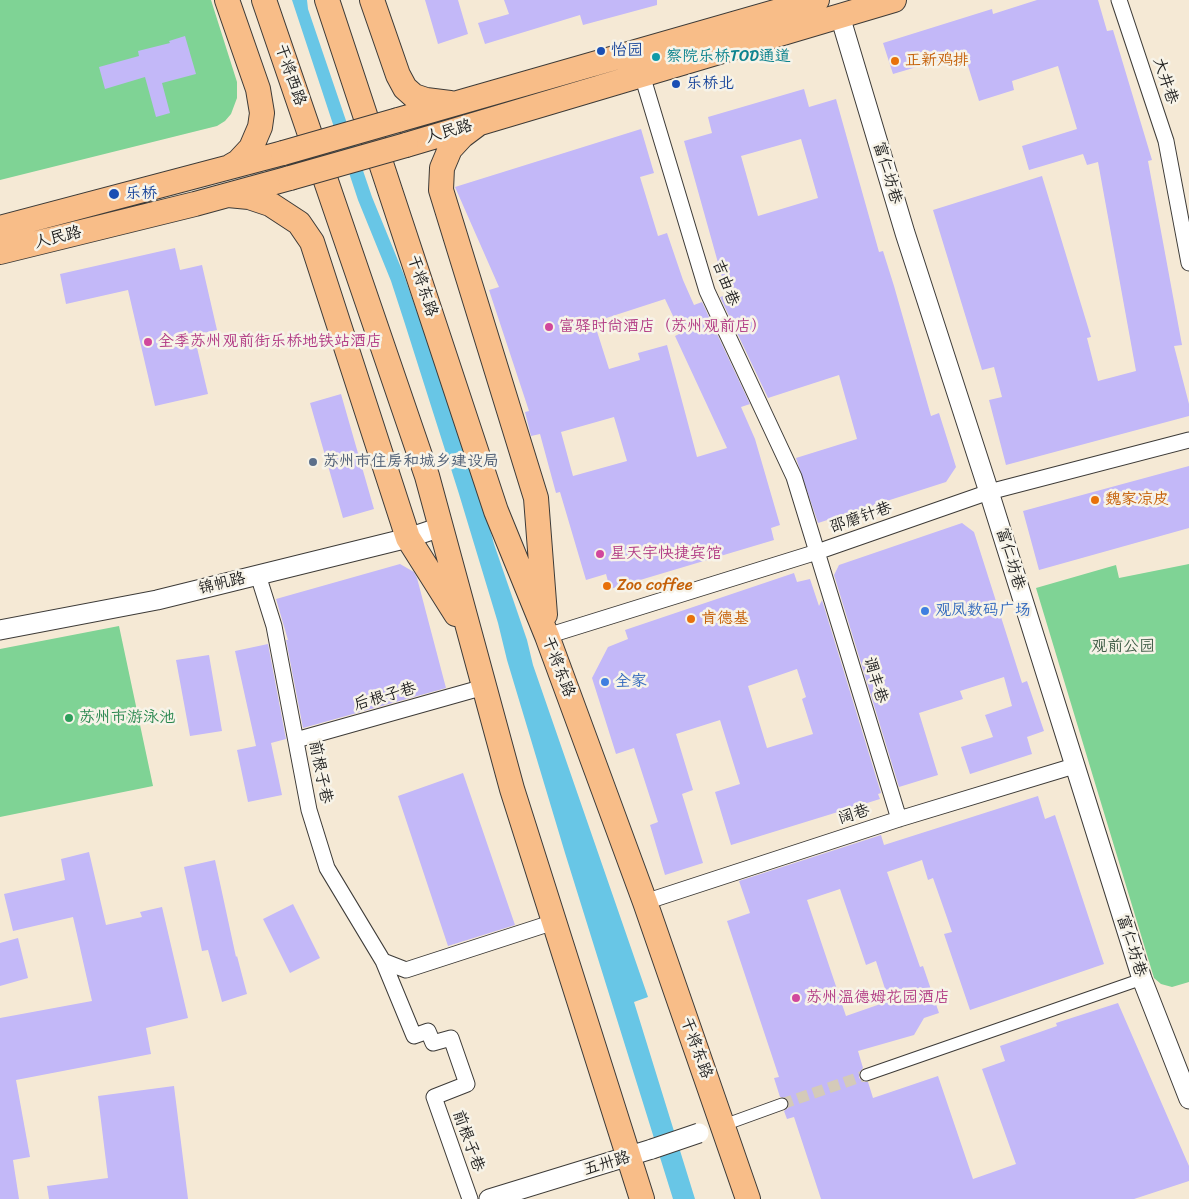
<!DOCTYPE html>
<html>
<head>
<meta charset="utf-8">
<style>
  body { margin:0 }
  canvas { display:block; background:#f5e9d5 }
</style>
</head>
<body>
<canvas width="1189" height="1199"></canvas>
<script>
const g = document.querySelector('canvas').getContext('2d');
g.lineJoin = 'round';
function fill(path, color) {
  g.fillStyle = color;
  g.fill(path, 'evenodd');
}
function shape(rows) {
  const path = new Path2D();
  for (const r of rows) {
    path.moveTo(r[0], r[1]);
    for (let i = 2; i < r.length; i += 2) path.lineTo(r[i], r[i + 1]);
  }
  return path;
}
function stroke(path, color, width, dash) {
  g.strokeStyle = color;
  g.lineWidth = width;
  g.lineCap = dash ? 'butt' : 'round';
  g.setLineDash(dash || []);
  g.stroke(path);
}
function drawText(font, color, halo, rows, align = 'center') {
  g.font = font + ' Sriracha,"LXGW WenKai TC",sans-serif';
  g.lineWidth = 5;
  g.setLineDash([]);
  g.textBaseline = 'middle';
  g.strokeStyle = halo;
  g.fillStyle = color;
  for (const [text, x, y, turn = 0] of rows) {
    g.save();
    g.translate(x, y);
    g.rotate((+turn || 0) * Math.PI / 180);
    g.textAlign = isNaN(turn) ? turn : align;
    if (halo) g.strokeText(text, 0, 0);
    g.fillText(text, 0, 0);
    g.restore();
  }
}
fill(shape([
  [0,0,211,0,237,82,237,98,231,114,225,121,217,126,0,180],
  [1189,564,1189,982,1172,987,1161,984,1154,978,1036,588,1116,565,1119,578],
  [119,626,153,786,0,817,0,649]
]), '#7fd395');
fill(shape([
  [292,0,307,0,308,9,372,197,404,275,418,315,431,340,471,460,494,544,527,640,533,665,648,997,634,1002,695,1199,673,1199,565,853,507,660,498,623,459,494,405,324,391,281,358,200]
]), '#68c6e6');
fill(shape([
  [425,0,458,0,468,34,438,44],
  [504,0,657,0,657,5,583,25,580,15,485,44,478,23,509,14],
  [1037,0,1098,0,1107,31,1113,30,1152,160,1148,161,1182,345,1174,346,1189,404,1189,416,1006,465,989,400,1002,397,994,367,982,370,933,210,1042,176,1091,337,1087,338,1098,381,1136,371,1098,162,1087,165,1083,154,1029,170,1022,146,1077,129,1058,66,1012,81,1014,90,979,101,964,53,893,74,883,43,992,9,993,14],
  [185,36,196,74,162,83,170,113,156,117,145,77,105,89,99,67,139,56,138,51,170,43,169,41],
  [804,89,809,107,836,99,879,252,883,251,894,286,931,416,939,413,956,467,946,482,818,523,796,458,857,439,839,375,768,398,720,297,727,295,684,141,712,133,708,117],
  [801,139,818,198,758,216,741,156],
  [641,129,654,173,640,177,658,236,667,233,683,280,694,305,702,302,750,404,741,407,755,439,780,525,771,528,774,540,610,589,606,574,586,580,560,492,556,493,540,434,531,436,525,412,529,411,489,290,499,287,455,187],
  [665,299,681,333,675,336,727,448,697,457,667,345,638,353,640,360,609,369,594,322],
  [614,417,627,461,573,476,561,432],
  [175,248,180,270,202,265,217,330,194,335,208,394,155,406,128,290,66,304,60,274],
  [341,394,374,509,343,518,310,403],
  [1189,466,1189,528,1039,570,1023,511],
  [962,523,974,532,1022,683,1027,681,1044,731,1027,737,1032,754,970,774,961,747,993,737,985,715,1012,706,1004,677,960,691,963,699,919,713,938,775,899,787,834,575,839,565],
  [400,564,414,572,417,578,446,688,303,728,286,640,288,640,276,599],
  [794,573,797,582,810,579,819,606,822,600,881,793,878,794,880,799,731,845,715,792,740,784,720,720,676,734,693,790,682,794,703,863,665,875,650,825,658,822,634,748,616,754,592,678,608,647,628,639,625,630],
  [797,669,806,697,802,699,813,734,767,748,748,686],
  [268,644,286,739,271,743,282,795,248,802,237,750,256,746,235,651],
  [209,655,222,731,190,736,176,660],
  [463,773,515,925,448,946,398,796],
  [1038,796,1045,819,1055,815,1104,964,970,1010,944,934,952,932,933,878,928,880,922,860,887,872,920,967,923,966,939,1013,924,1018,914,1035,858,1051,863,1068,859,1073,859,1078,864,1082,868,1082,873,1098,938,1076,973,1179,1016,1164,982,1069,1005,1061,1000,1046,1057,1026,1056,1023,1118,1003,1189,1166,1189,1181,1134,1199,821,1199,794,1117,787,1119,784,1111,788,1108,789,1102,786,1098,780,1097,774,1078,779,1077,727,921,750,913,739,881,881,835,884,845],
  [840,889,866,965,876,961,889,1001,846,1016,807,900],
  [89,852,106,925,142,917,140,912,162,907,188,1018,146,1028,151,1054,16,1080,30,1157,13,1160,19,1199,0,1199,0,1018,92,1001,73,917,13,931,4,894,65,880,61,859],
  [215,860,236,957,237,956,247,994,222,1002,208,950,202,951,184,867],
  [293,904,320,958,290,973,263,919],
  [18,938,28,978,0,986,0,943],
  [174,1086,188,1199,49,1199,47,1186,108,1178,98,1096]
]), '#c3b8f8');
stroke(shape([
  [782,1104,866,1075]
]), '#d4cab9', 11, [11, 5.5]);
const pedestrian = shape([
  [866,1075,1142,979],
  [724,1125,782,1104]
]);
const minor = shape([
  [1119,0,1166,141,1189,263],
  [642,75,707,291,794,477,899,819],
  [258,575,274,626,309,810,327,868,383,961,406,970,554,922],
  [547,636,817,552,989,492,1189,440],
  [296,740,484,687],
  [645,902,899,819,1074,766],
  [383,961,414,1036,428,1031,433,1043,451,1038,467,1084,434,1097,470,1199]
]);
const tertiary = shape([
  [840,16,905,233,989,492,1142,979,1189,1099],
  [0,630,157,600,408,538,441,527],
  [489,1199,652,1149]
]);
const primary = shape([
  [227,0,258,89,262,113,260,127,251,148,238,162,231,166],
  [264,0,427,476,512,789,642,1199],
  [327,0,496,511,547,636,645,902,748,1199],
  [372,0,398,75,405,88,414,96,426,100,450,103],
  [398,120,817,0],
  [478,124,462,136,450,149,442,168,441,190,536,498,545,615],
  [406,145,894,0],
  [228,195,249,197,270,204,299,223,312,242,408,538,456,614],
  [0,228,283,153],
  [0,252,195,204,290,178]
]);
stroke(pedestrian, '#3d3b38', 13);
stroke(minor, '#3d3b38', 17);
stroke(tertiary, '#3d3b38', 21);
stroke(primary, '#3d3b38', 26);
stroke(pedestrian, '#fff', 11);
stroke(minor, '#fff', 15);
stroke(tertiary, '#fff', 19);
stroke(primary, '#f8bd88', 24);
const tertiaryBridge = shape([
  [652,1149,699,1133]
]);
const primaryBridge = shape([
  [283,153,398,120],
  [290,178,406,145]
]);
stroke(tertiaryBridge, '#3d3b38', 21, []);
stroke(primaryBridge, '#3d3b38', 26, []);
stroke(tertiaryBridge, '#fff', 19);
stroke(primaryBridge, '#f8bd88', 24);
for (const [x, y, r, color] of [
  [601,51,5,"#1a4fb4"],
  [656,57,5,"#0f9aa8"],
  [895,61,5,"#e8710a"],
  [676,84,5,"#1a4fb4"],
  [114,194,6,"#1a4fb4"],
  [549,327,5,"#d1479c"],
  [148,342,5,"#d1479c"],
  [313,462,5,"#5c6f8a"],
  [1095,500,5,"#e8710a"],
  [600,554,5,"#d1479c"],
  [607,586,5,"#e8710a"],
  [925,611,5,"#3f7fe0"],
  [691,619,5,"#e8710a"],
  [605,682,5,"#3f7fe0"],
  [69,718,5,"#2e9e5b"],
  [796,998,5,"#d1479c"]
]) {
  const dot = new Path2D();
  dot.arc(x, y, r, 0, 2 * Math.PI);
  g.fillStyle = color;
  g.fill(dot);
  stroke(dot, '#f7f3e8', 2);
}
drawText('16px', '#164399', '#f7f3e8', [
  ["怡园",611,51],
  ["乐桥北",686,84],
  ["乐桥",125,194]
], 'left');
drawText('16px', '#0d838f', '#f7f3e8', [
  ["察院乐桥TOD通道",666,57]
], 'left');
drawText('16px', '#c56008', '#f7f3e8', [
  ["正新鸡排",905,61],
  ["魏家凉皮",1105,500],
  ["Zoo coffee",617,586],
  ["肯德基",701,619]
], 'left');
drawText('16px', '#1c1c1c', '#f7f3e8', [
  ["干将西路",290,75,71],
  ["大井巷",1165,81,72],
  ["人民路",449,132,-16],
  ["富仁坊巷",887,173,73],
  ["人民路",58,238,-14],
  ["吉由巷",725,283,69],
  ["干将东路",422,286,72],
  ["邵磨针巷",861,518,-19],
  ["富仁坊巷",1010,559,73],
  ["锦帆路",222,584,-14],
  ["干将东路",558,667,69],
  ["调丰巷",875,680,73],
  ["后根子巷",385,697,-16],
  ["前根子巷",320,772,79],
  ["阔巷",854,815,-18],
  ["富仁坊巷",1131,946,72],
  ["干将东路",696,1048,70],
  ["前根子巷",468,1141,70],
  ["五卅路",607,1164,-17]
]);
drawText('16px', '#b23c85', '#f7f3e8', [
  ["富驿时尚酒店（苏州观前店）",559,327],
  ["全季苏州观前街乐桥地铁站酒店",158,342],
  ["星天宇快捷宾馆",610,554],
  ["苏州温德姆花园酒店",806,998]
], 'left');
drawText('16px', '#4e5e75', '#f7f3e8', [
  ["苏州市住房和城乡建设局",323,462]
], 'left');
drawText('16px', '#366cbe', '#f7f3e8', [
  ["观凤数码广场",935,611],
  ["全家",615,682]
], 'left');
drawText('16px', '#3f5c46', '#f7f3e8', [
  ["观前公园",1123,647]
]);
drawText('16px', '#27864d', '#f7f3e8', [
  ["苏州市游泳池",79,718]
], 'left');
</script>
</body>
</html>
